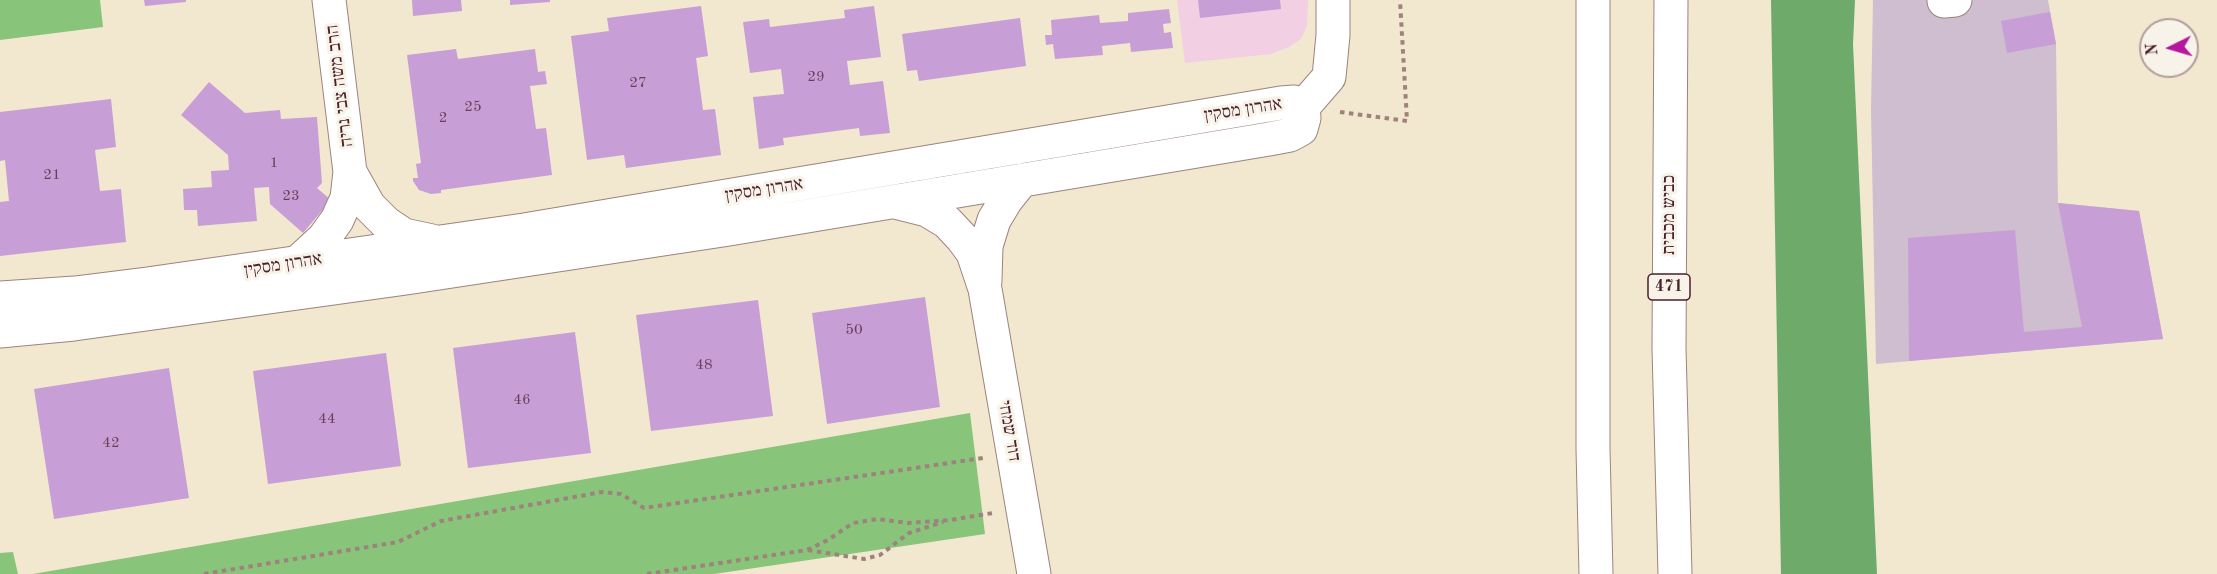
<!DOCTYPE html>
<html>
<head>
<meta charset="utf-8">
<style>
  body { margin:0 }
  #map { position:relative; width:2217px; height:574px; overflow:hidden; background:#f2e7cf; font-family:"Old Standard TT",serif }
  canvas { display:block }
  .north { position:absolute; left:2139px; top:18px; width:60px; height:60px; box-sizing:border-box; background:#f7f3e8; border:2px solid #b29e9c; border-radius:50%; rotate:265deg; font-size:16px; font-weight:700; line-height:24px; text-align:center; color:#4a1f2b }
  .north::after { content:''; display:block; margin:auto; width:21px; height:27px; background:#b5179e; clip-path:polygon(50% 0,100% 100%,50% 72%,0 100%) }
</style>
</head>
<body>
<div id="map">
<canvas width="2217" height="574"></canvas>
<div class="north">N</div>
</div>
<script>
const g = document.querySelector('canvas').getContext('2d');
g.lineJoin = 'round';
function fill(path, color) {
  g.fillStyle = color;
  g.fill(path, 'evenodd');
}
function shape(rows) {
  const path = new Path2D();
  for (const r of rows) {
    path.moveTo(r[0], r[1]);
    for (let i = 2; i < r.length; i += 2) path.lineTo(r[i], r[i + 1]);
  }
  return path;
}
function stroke(path, color, width, dash) {
  g.strokeStyle = color;
  g.lineWidth = width;
  g.lineCap = dash ? 'butt' : 'round';
  g.setLineDash(dash || []);
  g.stroke(path);
}
function drawText(font, color, halo, rows, align = 'center') {
  g.font = font + ' "Old Standard TT","Frank Ruhl Libre",serif';
  g.lineWidth = 6;
  g.setLineDash([]);
  g.textBaseline = 'middle';
  g.strokeStyle = halo;
  g.fillStyle = color;
  for (const [text, x, y, turn = 0] of rows) {
    g.save();
    g.translate(x, y);
    g.rotate((+turn || 0) * Math.PI / 180);
    g.textAlign = isNaN(turn) ? turn : align;
    if (halo) g.strokeText(text, 0, 0);
    g.fillText(text, 0, 0);
    g.restore();
  }
}
fill(shape([
  [1177,0,1308,0,1307,26,1301,39,1289,47,1271,54,1185,63]
]), '#f2cfe2');
fill(shape([
  [1873,0,2048,0,2056,44,2058,203,2139,211,2163,339,1876,364,1871,110]
]), '#cfbdd0');
fill(shape([
  [0,0,100,0,103,27,0,40],
  [970,413,985,534,714,574,33,574],
  [13,552,18,574,0,574,0,553]
]), '#88c47a');
fill(shape([
  [1771,0,1855,0,1853,44,1877,574,1781,574]
]), '#6eaa6a');
fill(shape([
  [144,0,186,0,186,2,145,6],
  [412,0,461,0,462,11,413,16],
  [510,0,550,0,550,2,510,5],
  [1198,0,1280,0,1281,9,1200,18],
  [701,6,708,56,696,58,703,110,715,109,721,155,626,168,624,155,587,160,571,36,609,31,607,18],
  [874,6,881,57,847,61,850,85,883,81,890,133,860,136,859,128,783,138,784,145,759,149,753,97,784,94,781,69,750,73,743,22,769,19,770,27,845,18,844,10],
  [1169,9,1171,23,1163,24,1164,33,1171,32,1173,48,1131,52,1130,43,1102,46,1103,55,1055,59,1053,44,1046,45,1045,35,1052,35,1051,20,1099,15,1100,23,1128,21,1128,13],
  [2050,12,2056,44,2007,53,2001,21],
  [1020,18,1026,66,919,81,917,70,907,71,902,34],
  [456,49,458,59,535,49,538,72,545,71,547,84,530,86,536,129,546,128,552,175,441,190,441,193,431,194,419,190,413,181,413,178,418,178,416,164,421,163,407,55],
  [209,82,245,113,280,110,281,119,317,117,322,183,317,188,331,200,303,233,270,204,269,187,254,188,257,221,198,226,197,210,184,210,183,189,212,187,211,171,229,170,228,155,181,115],
  [111,99,116,147,95,150,100,191,121,189,126,242,0,256,0,202,9,201,5,160,0,161,0,112],
  [2058,203,2139,211,2163,339,1909,361,1908,238,2015,230,2024,332,2082,327],
  [925,297,940,407,827,424,812,313],
  [758,300,773,416,651,431,636,315],
  [575,332,591,453,468,468,453,348],
  [386,353,401,466,268,484,253,371],
  [169,368,189,498,54,519,34,389]
]), '#c79fd6');
const minor = shape([
  [1944,1,1955,0],
  [1303,107,1329,77,1333,35,1333,0],
  [350,172,369,206,386,223,404,235,432,241],
  [899,203,927,210,947,222,962,238,973,253,985,289,1034,574],
  [298,262,324,238,337,220,347,198,350,172,329,0],
  [985,281,986,246,994,220,1006,200,1022,180],
  [0,298,75,293,147,284,524,230,1281,103,1294,102,1303,107,1304,118,1301,129,1290,135,1269,139,729,229,406,278,74,324,0,331]
]);
const highway = shape([
  [1593,0,1593,449,1596,574],
  [1671,0,1669,348,1675,574]
]);
stroke(minor, '#9e837d', 35);
stroke(highway, '#9e837d', 35);
stroke(shape([
  [1340,112,1407,121,1400,0],
  [808,550,864,559,880,555,909,533,943,522],
  [204,574,398,542,441,521,602,492,621,494,644,508,983,458],
  [647,574,807,550,828,540,853,523,877,519,908,523,950,520,993,513]
]), '#9e837d', 4, [4.5, 4.5]);
stroke(minor, '#fff', 33);
stroke(highway, '#fff', 33);
drawText('15px', '#693f56', null, [
  ["29",816,77],
  ["27",638,83],
  ["25",473,107],
  ["2",443,118],
  ["1",274,163],
  ["21",52,175],
  ["23",291,196],
  ["50",854,330],
  ["48",704,365],
  ["46",522,400],
  ["44",327,419],
  ["42",111,443]
]);
for (const [x, y, w] of [
  [1669,287,42]
]) {
  const box = new Path2D();
  box.roundRect(x - w / 2, y - 13, w, 26, 4.5);
  g.fillStyle = '#f7f3e8';
  g.fill(box);
  stroke(box, '#4a1f2b', 1.5);
}
drawText('bold 16px', '#4a1f2b', null, [
  ["471",1669,287]
]);
drawText('18px', '#4a1f2b', '#f7f3e8', [
  ["הרב משה צבי נריה",340,86,-97],
  ["אהרון מסקין",1243,110,-9],
  ["אהרון מסקין",764,190,-9],
  ["כביש מכבית",1669,215,-90],
  ["אהרון מסקין",283,265,-9],
  ["דוד שמחי",1009,431,80]
]);
</script>
</body>
</html>
